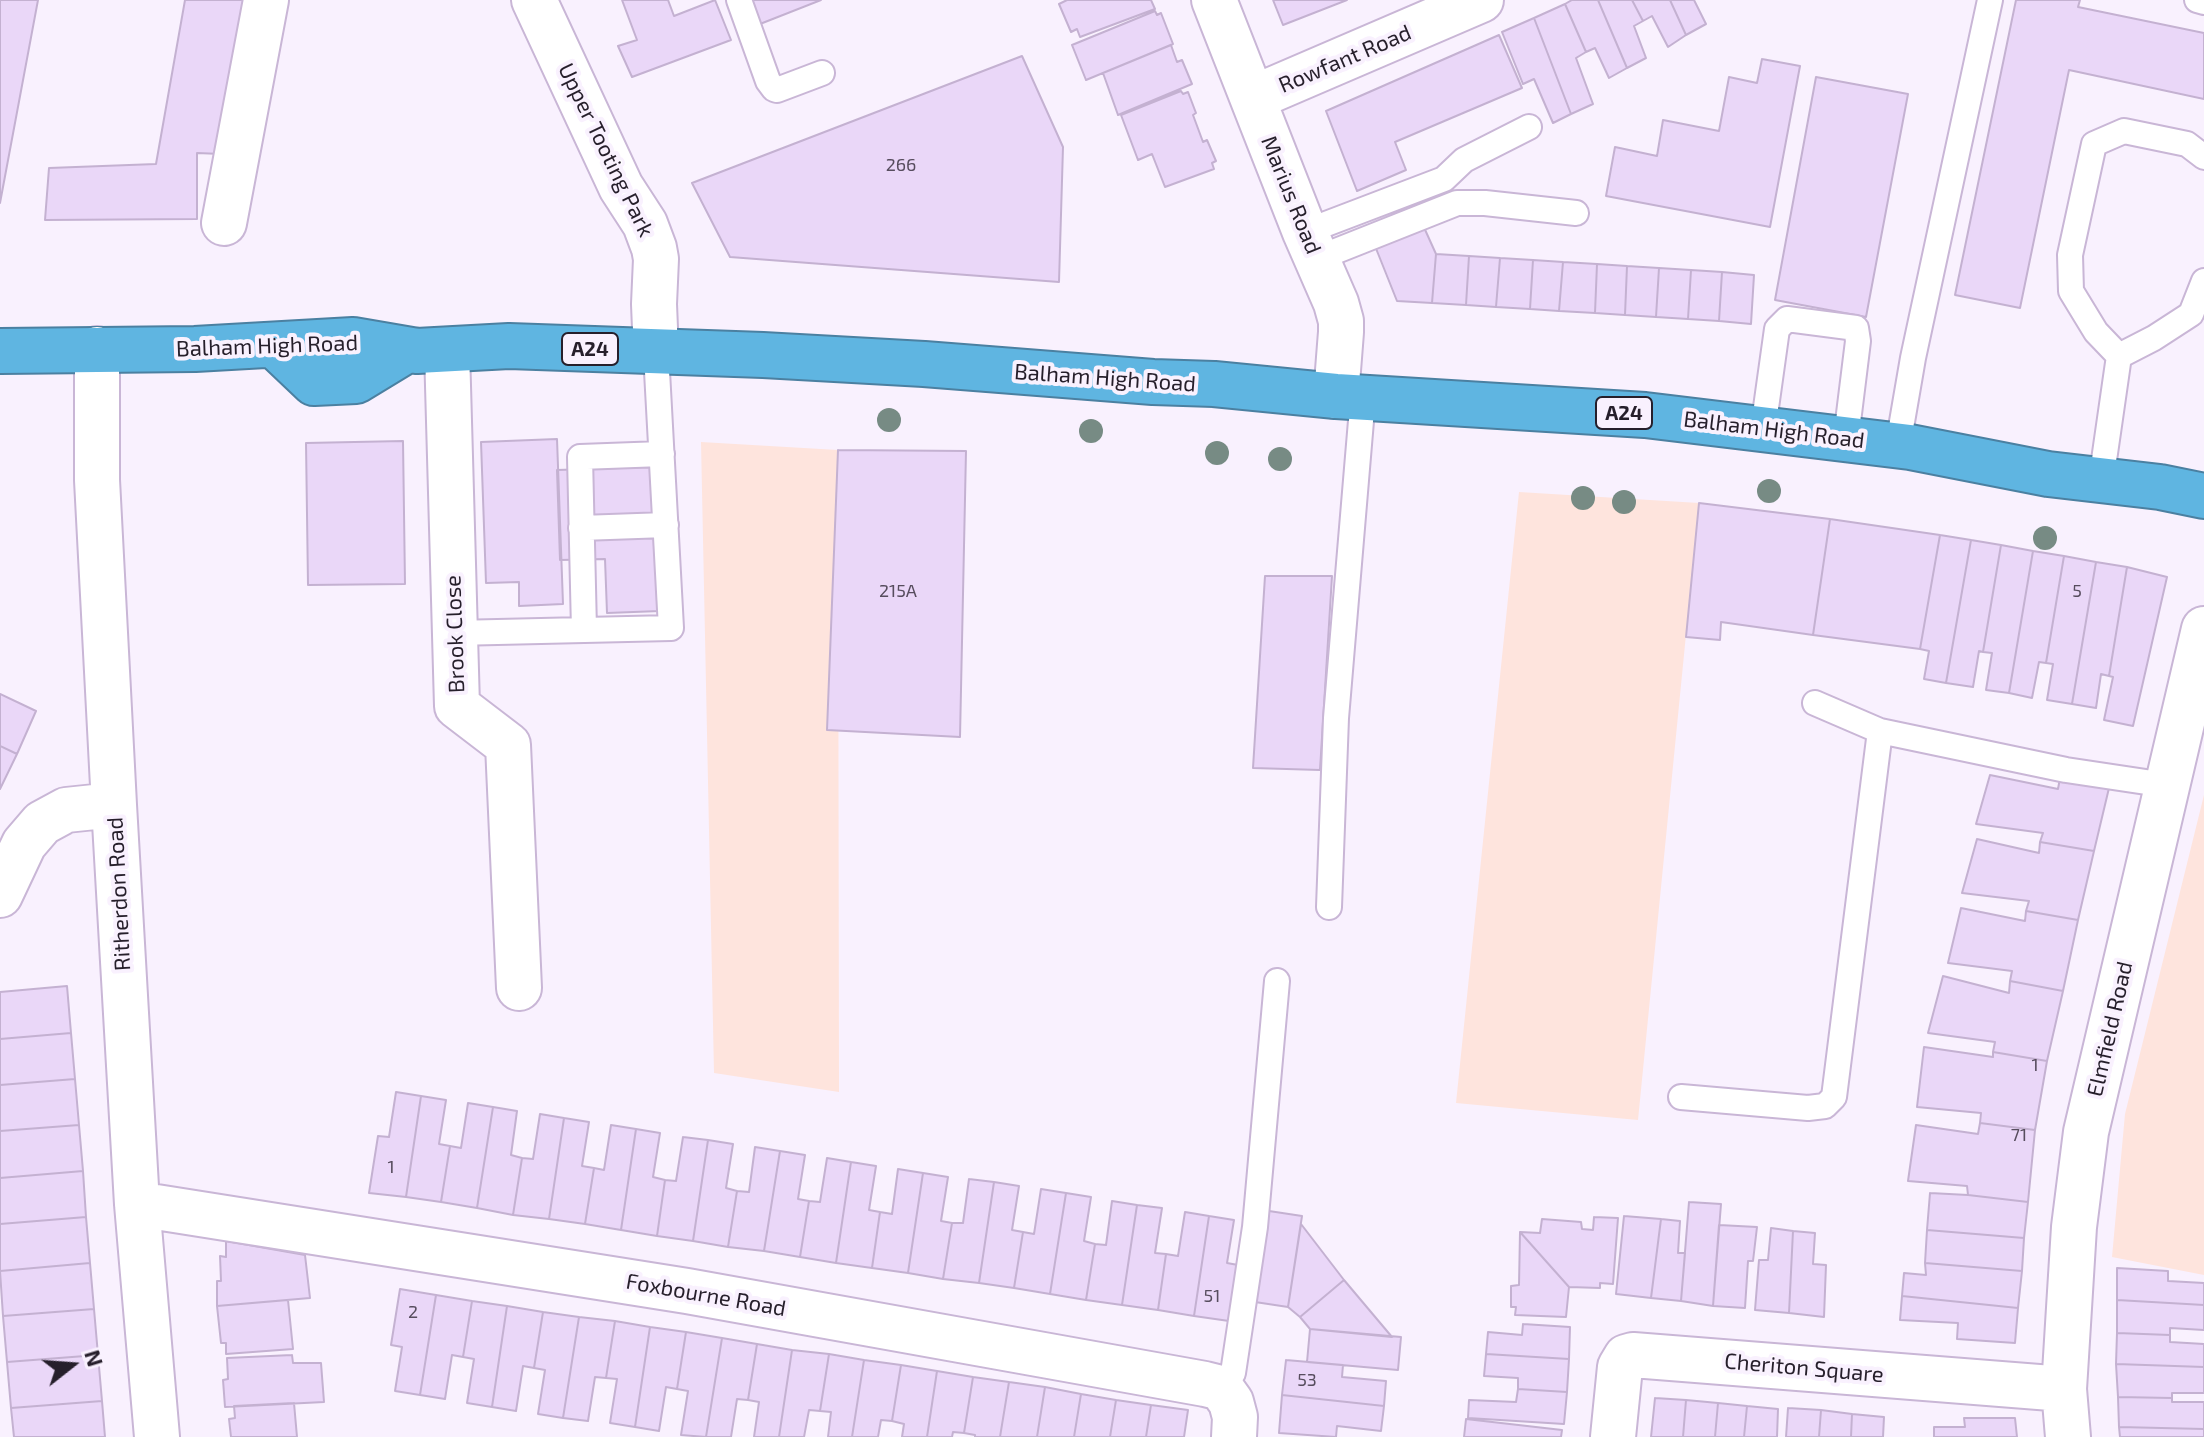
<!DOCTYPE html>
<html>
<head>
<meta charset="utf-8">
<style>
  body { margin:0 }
  #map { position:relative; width:2204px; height:1437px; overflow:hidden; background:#f9f1fe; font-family:"Exo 2",sans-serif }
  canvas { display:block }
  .north { position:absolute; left:32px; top:1325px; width:80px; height:80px; -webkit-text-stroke:6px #f9f1fe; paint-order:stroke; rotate:73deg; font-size:22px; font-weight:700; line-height:32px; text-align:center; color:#261f2b }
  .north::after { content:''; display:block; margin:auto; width:28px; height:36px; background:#261f2b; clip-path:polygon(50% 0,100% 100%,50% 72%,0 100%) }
</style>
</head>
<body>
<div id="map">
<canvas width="2204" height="1437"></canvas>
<div class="north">N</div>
</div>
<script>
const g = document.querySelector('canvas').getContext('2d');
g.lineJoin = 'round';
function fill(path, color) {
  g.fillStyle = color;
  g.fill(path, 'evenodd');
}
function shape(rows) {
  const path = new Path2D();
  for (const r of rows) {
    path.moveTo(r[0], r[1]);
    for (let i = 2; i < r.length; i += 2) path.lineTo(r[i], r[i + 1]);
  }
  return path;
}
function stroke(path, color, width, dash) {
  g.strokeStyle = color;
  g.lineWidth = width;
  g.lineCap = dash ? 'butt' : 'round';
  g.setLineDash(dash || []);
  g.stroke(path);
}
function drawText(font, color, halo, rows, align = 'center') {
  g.font = font + ' "Exo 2",sans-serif';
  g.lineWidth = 8;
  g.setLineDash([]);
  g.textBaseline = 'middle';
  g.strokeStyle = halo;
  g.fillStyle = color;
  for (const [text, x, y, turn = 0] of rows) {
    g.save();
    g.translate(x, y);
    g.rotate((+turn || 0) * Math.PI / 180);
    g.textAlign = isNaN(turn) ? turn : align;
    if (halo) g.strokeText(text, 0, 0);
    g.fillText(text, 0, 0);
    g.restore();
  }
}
fill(shape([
  [701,442,838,450,839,1092,714,1073],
  [1519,492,1699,503,1638,1120,1456,1103],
  [2204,795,2204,1275,2112,1257,2125,1114]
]), '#fee4dd');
const building = shape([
  [0,0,38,0,0,203,0,0],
  [185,0,244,0,221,154,197,153,197,219,45,220,49,168,156,164,185,0],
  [622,0,668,0,674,16,715,0,731,40,632,77,618,46,637,40,622,0],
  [750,0,821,0,760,24,750,0],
  [1067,0,1151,0,1155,9,1080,37,1077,29,1071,32,1059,4,1067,0],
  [1273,0,1347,0,1283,25,1273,0],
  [1572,0,1598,0,1627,68,1609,78,1595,48,1586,52,1565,4,1572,0],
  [1598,0,1632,0,1643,21,1634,26,1646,58,1627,68,1598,0],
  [1632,0,1670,0,1686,35,1668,47,1652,16,1643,21,1632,0],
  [1670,0,1694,0,1706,24,1686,35,1670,0],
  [2016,0,2080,0,2078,7,2204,33,2204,99,2069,70,2020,308,1955,295,2016,0],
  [1565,4,1586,52,1576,58,1593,104,1571,114,1534,18,1565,4],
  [1155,11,1157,15,1161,13,1173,44,1086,80,1072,45,1155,11],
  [1534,18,1571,114,1553,123,1534,79,1523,84,1502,32,1534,18],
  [1499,35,1522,88,1395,142,1406,170,1357,191,1326,111,1499,35],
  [1171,45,1177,62,1182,60,1192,84,1118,115,1103,73,1171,45],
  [1022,56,1063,147,1059,282,730,257,692,183,1022,56],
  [1762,59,1800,66,1770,227,1606,196,1615,147,1657,156,1663,120,1719,131,1729,77,1757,83,1762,59],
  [1816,77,1908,94,1866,317,1775,300,1816,77],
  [1181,91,1183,94,1188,92,1196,113,1193,115,1203,142,1207,140,1216,161,1212,163,1214,169,1165,187,1152,154,1138,160,1121,115,1181,91],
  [1422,223,1436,254,1432,303,1397,301,1373,241,1422,223],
  [1436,254,1469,256,1466,305,1432,303,1436,254],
  [1469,256,1500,258,1496,307,1466,305,1469,256],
  [1500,258,1533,260,1530,309,1496,307,1500,258],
  [1533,260,1563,262,1559,311,1530,309,1533,260],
  [1563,262,1597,264,1595,313,1559,311,1563,262],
  [1597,264,1627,266,1625,315,1595,313,1597,264],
  [1627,266,1659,268,1656,317,1625,315,1627,266],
  [1659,268,1691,270,1688,319,1656,317,1659,268],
  [1691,270,1722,272,1719,321,1688,319,1691,270],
  [1722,272,1754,275,1751,324,1719,321,1722,272],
  [557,439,563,604,519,606,519,582,486,583,481,442,557,439],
  [403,441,405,584,308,585,306,443,403,441],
  [838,450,966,451,960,737,827,730,838,450],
  [651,467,660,611,607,613,605,559,560,560,557,470,651,467],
  [1699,503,1830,519,1813,635,1721,622,1720,640,1686,637,1699,503],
  [1830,519,1940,535,1920,649,1813,635,1830,519],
  [1940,535,1971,540,1946,683,1924,679,1929,651,1920,649,1940,535],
  [1971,540,2001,545,1983,652,1979,651,1973,687,1946,683,1971,540],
  [2001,545,2033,551,2009,693,1986,690,1992,653,1983,652,2001,545],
  [2033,551,2064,556,2046,663,2039,662,2032,698,2009,693,2033,551],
  [2064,556,2096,562,2072,704,2047,700,2053,664,2046,663,2064,556],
  [2096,562,2127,567,2109,676,2101,674,2096,708,2072,704,2096,562],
  [2127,567,2167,577,2133,726,2104,720,2113,677,2109,676,2127,567],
  [1265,576,1332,576,1320,770,1253,768,1265,576],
  [0,694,36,711,17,754,0,746,0,694],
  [0,746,17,754,0,789,0,746],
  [1990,775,2058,789,2060,778,2109,788,2094,851,2040,842,2043,833,1976,824,1990,775],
  [1977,839,2039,853,2040,842,2094,851,2078,920,2026,911,2029,901,1962,893,1977,839],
  [1961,908,2025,921,2026,911,2078,920,2063,991,2010,981,2012,971,1948,963,1961,908],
  [1943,976,2009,993,2010,981,2063,991,2047,1061,1993,1052,1995,1042,1928,1033,1943,976],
  [67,986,71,1033,0,1039,0,992,67,986],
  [71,1033,75,1079,0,1085,0,1039,71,1033],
  [1924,1047,1993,1057,1993,1052,2047,1061,2035,1130,1980,1123,1981,1113,1917,1107,1924,1047],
  [75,1079,79,1125,0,1131,0,1085,75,1079],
  [396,1092,421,1096,406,1197,369,1193,378,1136,389,1137,396,1092],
  [421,1096,446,1100,439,1144,450,1146,441,1202,406,1197,421,1096],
  [468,1103,493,1107,477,1208,441,1202,450,1146,461,1148,468,1103],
  [493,1107,517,1111,511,1155,522,1158,513,1215,477,1208,493,1107],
  [540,1114,564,1118,549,1219,513,1215,522,1158,533,1159,540,1114],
  [564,1118,589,1122,582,1166,594,1168,585,1224,549,1219,564,1118],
  [1980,1123,2035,1130,2028,1202,1968,1195,1967,1186,1908,1181,1916,1125,1978,1134,1980,1123],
  [79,1125,83,1171,0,1178,0,1131,79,1125],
  [611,1125,636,1129,621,1230,585,1224,594,1168,604,1170,611,1125],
  [636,1129,660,1133,653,1177,665,1180,657,1236,621,1230,636,1129],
  [683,1137,708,1140,693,1241,657,1236,665,1180,676,1181,683,1137],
  [708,1140,733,1144,726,1188,737,1191,728,1247,693,1241,708,1140],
  [755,1147,780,1151,764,1251,728,1247,737,1191,749,1192,755,1147],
  [780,1151,805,1155,798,1199,809,1201,800,1257,764,1251,780,1151],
  [827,1158,851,1162,836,1263,800,1257,809,1201,820,1202,827,1158],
  [851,1162,876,1166,869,1210,880,1212,872,1268,836,1263,851,1162],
  [898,1169,923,1173,908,1273,872,1268,880,1212,892,1214,898,1169],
  [83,1171,86,1217,0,1224,0,1178,83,1171],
  [923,1173,948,1177,941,1221,952,1223,943,1279,908,1273,923,1173],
  [969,1179,994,1182,979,1283,943,1279,952,1223,963,1223,969,1179],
  [994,1182,1019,1186,1012,1230,1023,1232,1014,1288,979,1283,994,1182],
  [1041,1189,1066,1193,1050,1294,1014,1288,1023,1232,1034,1234,1041,1189],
  [1066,1193,1091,1197,1084,1241,1095,1244,1086,1300,1050,1294,1066,1193],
  [1930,1193,1968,1195,2028,1202,2024,1238,1927,1230,1930,1193],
  [1112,1201,1137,1205,1122,1305,1086,1300,1095,1244,1106,1245,1112,1201],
  [1689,1202,1721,1204,1713,1306,1681,1301,1689,1202],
  [1137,1205,1162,1208,1155,1253,1166,1254,1158,1310,1122,1305,1137,1205],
  [1269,1211,1302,1216,1288,1307,1255,1302,1269,1211],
  [1185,1212,1209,1216,1194,1316,1158,1310,1166,1254,1178,1256,1185,1212],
  [1209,1216,1234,1220,1227,1263,1238,1265,1229,1321,1194,1316,1209,1216],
  [1624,1216,1661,1219,1651,1298,1616,1294,1624,1216],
  [86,1217,90,1263,0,1271,0,1224,86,1217],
  [1594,1217,1618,1218,1613,1284,1600,1283,1600,1288,1569,1287,1520,1232,1540,1233,1542,1219,1581,1222,1582,1229,1593,1230,1594,1217],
  [1661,1219,1680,1221,1678,1253,1685,1253,1681,1301,1651,1298,1661,1219],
  [1301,1224,1344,1280,1300,1317,1288,1307,1301,1224],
  [1719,1225,1757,1227,1753,1261,1748,1261,1745,1308,1713,1306,1719,1225],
  [1771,1228,1793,1231,1789,1313,1755,1310,1759,1260,1768,1260,1771,1228],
  [1927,1230,2024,1238,2022,1271,1925,1263,1927,1230],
  [1793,1231,1815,1233,1813,1264,1826,1265,1824,1317,1789,1313,1793,1231],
  [1520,1232,1569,1287,1566,1317,1515,1315,1516,1307,1511,1307,1511,1286,1519,1285,1520,1232],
  [226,1241,305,1255,310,1298,217,1306,217,1281,221,1281,220,1256,226,1257,226,1241],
  [90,1263,94,1309,3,1316,0,1271,90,1263],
  [1925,1263,2022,1271,2018,1308,1902,1296,1904,1273,1926,1275,1925,1263],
  [2117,1268,2168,1271,2168,1281,2204,1283,2204,1305,2117,1300,2117,1268],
  [1344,1280,1392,1337,1310,1329,1300,1317,1344,1280],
  [400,1289,436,1295,420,1395,395,1391,402,1347,391,1345,400,1289],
  [436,1295,472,1301,463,1357,452,1355,445,1399,420,1395,436,1295],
  [1902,1296,2018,1308,2015,1343,1957,1339,1958,1323,1900,1320,1902,1296],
  [288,1300,293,1349,226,1354,226,1343,221,1343,217,1306,288,1300],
  [2117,1300,2204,1305,2204,1330,2170,1328,2170,1335,2117,1333,2117,1300],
  [472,1301,507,1306,492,1407,467,1403,474,1359,463,1357,472,1301],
  [507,1306,543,1312,534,1368,523,1366,516,1411,492,1407,507,1306],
  [94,1309,98,1355,7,1362,3,1316,94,1309],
  [543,1312,579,1317,563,1418,538,1414,545,1370,534,1368,543,1312],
  [579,1317,615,1321,606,1378,595,1377,588,1421,563,1418,579,1317],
  [615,1321,650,1327,635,1427,610,1423,617,1379,606,1378,615,1321],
  [1523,1324,1570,1327,1569,1359,1486,1354,1488,1332,1522,1335,1523,1324],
  [650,1327,686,1332,677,1389,666,1387,659,1431,635,1427,650,1327],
  [1310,1329,1401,1337,1398,1370,1307,1362,1310,1329],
  [686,1332,722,1338,706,1437,681,1435,688,1391,677,1389,686,1332],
  [2117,1333,2170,1335,2170,1342,2204,1344,2204,1367,2116,1364,2117,1333],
  [722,1338,757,1344,748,1400,737,1399,731,1437,706,1437,722,1338],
  [757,1344,792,1350,779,1437,754,1437,759,1402,748,1400,757,1344],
  [792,1350,829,1354,820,1411,809,1410,804,1437,779,1437,792,1350],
  [829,1354,864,1360,852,1437,828,1437,831,1412,820,1411,829,1354],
  [1486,1354,1569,1359,1567,1392,1518,1389,1518,1378,1484,1376,1486,1354],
  [98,1355,102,1401,11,1408,7,1362,98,1355],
  [292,1355,293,1363,321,1363,324,1402,225,1407,223,1380,228,1379,227,1358,292,1355],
  [864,1360,901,1365,892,1421,881,1420,878,1437,852,1437,864,1360],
  [1286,1360,1343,1365,1342,1377,1386,1381,1384,1406,1282,1395,1286,1360],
  [2116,1364,2204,1367,2204,1393,2172,1393,2172,1398,2118,1397,2116,1364],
  [901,1365,937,1371,927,1437,902,1437,904,1424,892,1421,901,1365],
  [937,1371,973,1377,964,1433,953,1432,952,1437,927,1437,937,1371],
  [973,1377,1009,1382,1000,1437,975,1437,975,1435,964,1433,973,1377],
  [1009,1382,1045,1387,1037,1437,1000,1437,1009,1382],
  [1045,1387,1081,1394,1074,1437,1037,1437,1045,1387],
  [1518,1389,1567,1392,1564,1424,1468,1418,1469,1400,1516,1402,1518,1389],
  [1081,1394,1116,1400,1110,1437,1074,1437,1081,1394],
  [1282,1395,1384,1406,1381,1431,1337,1426,1336,1437,1279,1433,1282,1395],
  [2118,1397,2172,1398,2172,1402,2204,1402,2204,1429,2119,1427,2118,1397],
  [1655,1398,1686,1400,1683,1437,1651,1437,1655,1398],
  [1116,1400,1151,1405,1146,1437,1110,1437,1116,1400],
  [1686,1400,1718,1403,1715,1437,1683,1437,1686,1400],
  [102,1401,105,1437,14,1437,11,1408,102,1401],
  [294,1403,297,1437,231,1437,229,1419,235,1418,234,1406,294,1403],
  [1718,1403,1747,1406,1744,1437,1715,1437,1718,1403],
  [1151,1405,1188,1410,1184,1437,1146,1437,1151,1405],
  [1747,1406,1778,1409,1777,1437,1744,1437,1747,1406],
  [1788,1408,1821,1410,1819,1437,1786,1437,1788,1408],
  [1821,1410,1852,1414,1851,1437,1819,1437,1821,1410],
  [1852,1414,1884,1417,1883,1437,1851,1437,1852,1414],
  [1964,1418,2015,1418,2017,1437,1934,1437,1934,1427,1965,1427,1964,1418],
  [1466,1419,1562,1430,1561,1437,1464,1437,1466,1419],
  [2119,1427,2204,1429,2204,1437,2120,1437,2119,1427]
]);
fill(building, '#ead7f8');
stroke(building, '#c4b1d1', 2);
const lane = shape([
  [739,0,768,81,774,89,777,90,822,73],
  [2197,0,2204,2],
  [2204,157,2187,144,2124,131,2094,144,2070,255,2071,291,2096,332,2119,356,2154,338,2191,314,2204,281],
  [1305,232,1444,179,1464,160,1529,127],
  [1316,259,1457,203,1485,203,1576,213],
  [1763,429,1777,329,1787,319,1856,328,1858,341,1846,438],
  [1898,445,1913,358,1990,0],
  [2101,481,2119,356],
  [581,528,666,525],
  [584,630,580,457,662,454],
  [454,633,671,628,656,353],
  [1815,703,1880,731,2066,770,2166,785],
  [1329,907,1336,718,1363,397],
  [1681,1097,1808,1108,1825,1106,1834,1097,1880,731],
  [1221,1388,1233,1373,1255,1227,1277,981]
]);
const street = shape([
  [534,0,621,187,645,224,654,248,656,259,654,304,656,353],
  [1214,0,1305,232,1336,303,1341,321,1341,332,1336,396],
  [1253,98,1481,0],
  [224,223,266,0],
  [97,349,97,480,114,805,137,1204,157,1437],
  [447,350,457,706,508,745,519,988],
  [0,895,24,844,42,823,66,810,114,805],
  [137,1204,687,1291,1205,1384,1221,1388,1231,1402,1235,1417,1234,1437],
  [1613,1437,1620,1367,1626,1357,1633,1355,2064,1389],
  [2068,1437,2064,1389,2074,1227,2086,1132,2204,629]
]);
const highway = shape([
  [274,345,314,383,356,381,407,350],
  [0,351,195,349,353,340,417,351,509,346,763,355,924,364,1153,382,1214,384,1336,396,1645,415,1910,447,2048,474,2160,487,2204,496]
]);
stroke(lane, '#c9b6d6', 28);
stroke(street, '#c9b6d6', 48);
stroke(highway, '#4b80a1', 48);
stroke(lane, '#fff', 24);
stroke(street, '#fff', 44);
stroke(highway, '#5fb5e1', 44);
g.fillStyle = '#778b84';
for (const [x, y] of [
  [889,420],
  [1091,431],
  [1217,453],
  [1280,459],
  [1769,491],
  [1583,498],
  [1624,502],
  [2045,538]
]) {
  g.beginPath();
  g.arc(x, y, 12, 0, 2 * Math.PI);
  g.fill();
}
drawText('18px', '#574d5e', null, [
  ["266",901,165],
  ["215A",898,591],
  ["5",2077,591],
  ["1",2035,1065],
  ["71",2019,1135],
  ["1",391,1167],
  ["51",1212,1296],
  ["2",413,1312],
  ["53",1307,1380]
]);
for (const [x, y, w] of [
  [590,349,56],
  [1624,413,56]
]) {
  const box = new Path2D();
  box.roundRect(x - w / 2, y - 16, w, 32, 6);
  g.fillStyle = '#f9f1fe';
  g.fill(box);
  stroke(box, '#261f2b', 2);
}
drawText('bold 20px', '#261f2b', null, [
  ["A24",590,349],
  ["A24",1624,413]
]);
drawText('22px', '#261f2b', '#f9f1fe', [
  ["Rowfant Road",1345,59,-23],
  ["Upper Tooting Park",606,150,64],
  ["Marius Road",1291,195,68],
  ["Balham High Road",267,346,-2],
  ["Balham High Road",1105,378,4],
  ["Balham High Road",1774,430,7],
  ["Brook Close",455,634,-92],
  ["Ritherdon Road",119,894,-93],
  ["Elmfield Road",2110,1029,-77],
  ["Foxbourne Road",706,1295,10],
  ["Cheriton Square",1804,1368,5]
]);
</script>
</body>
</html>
